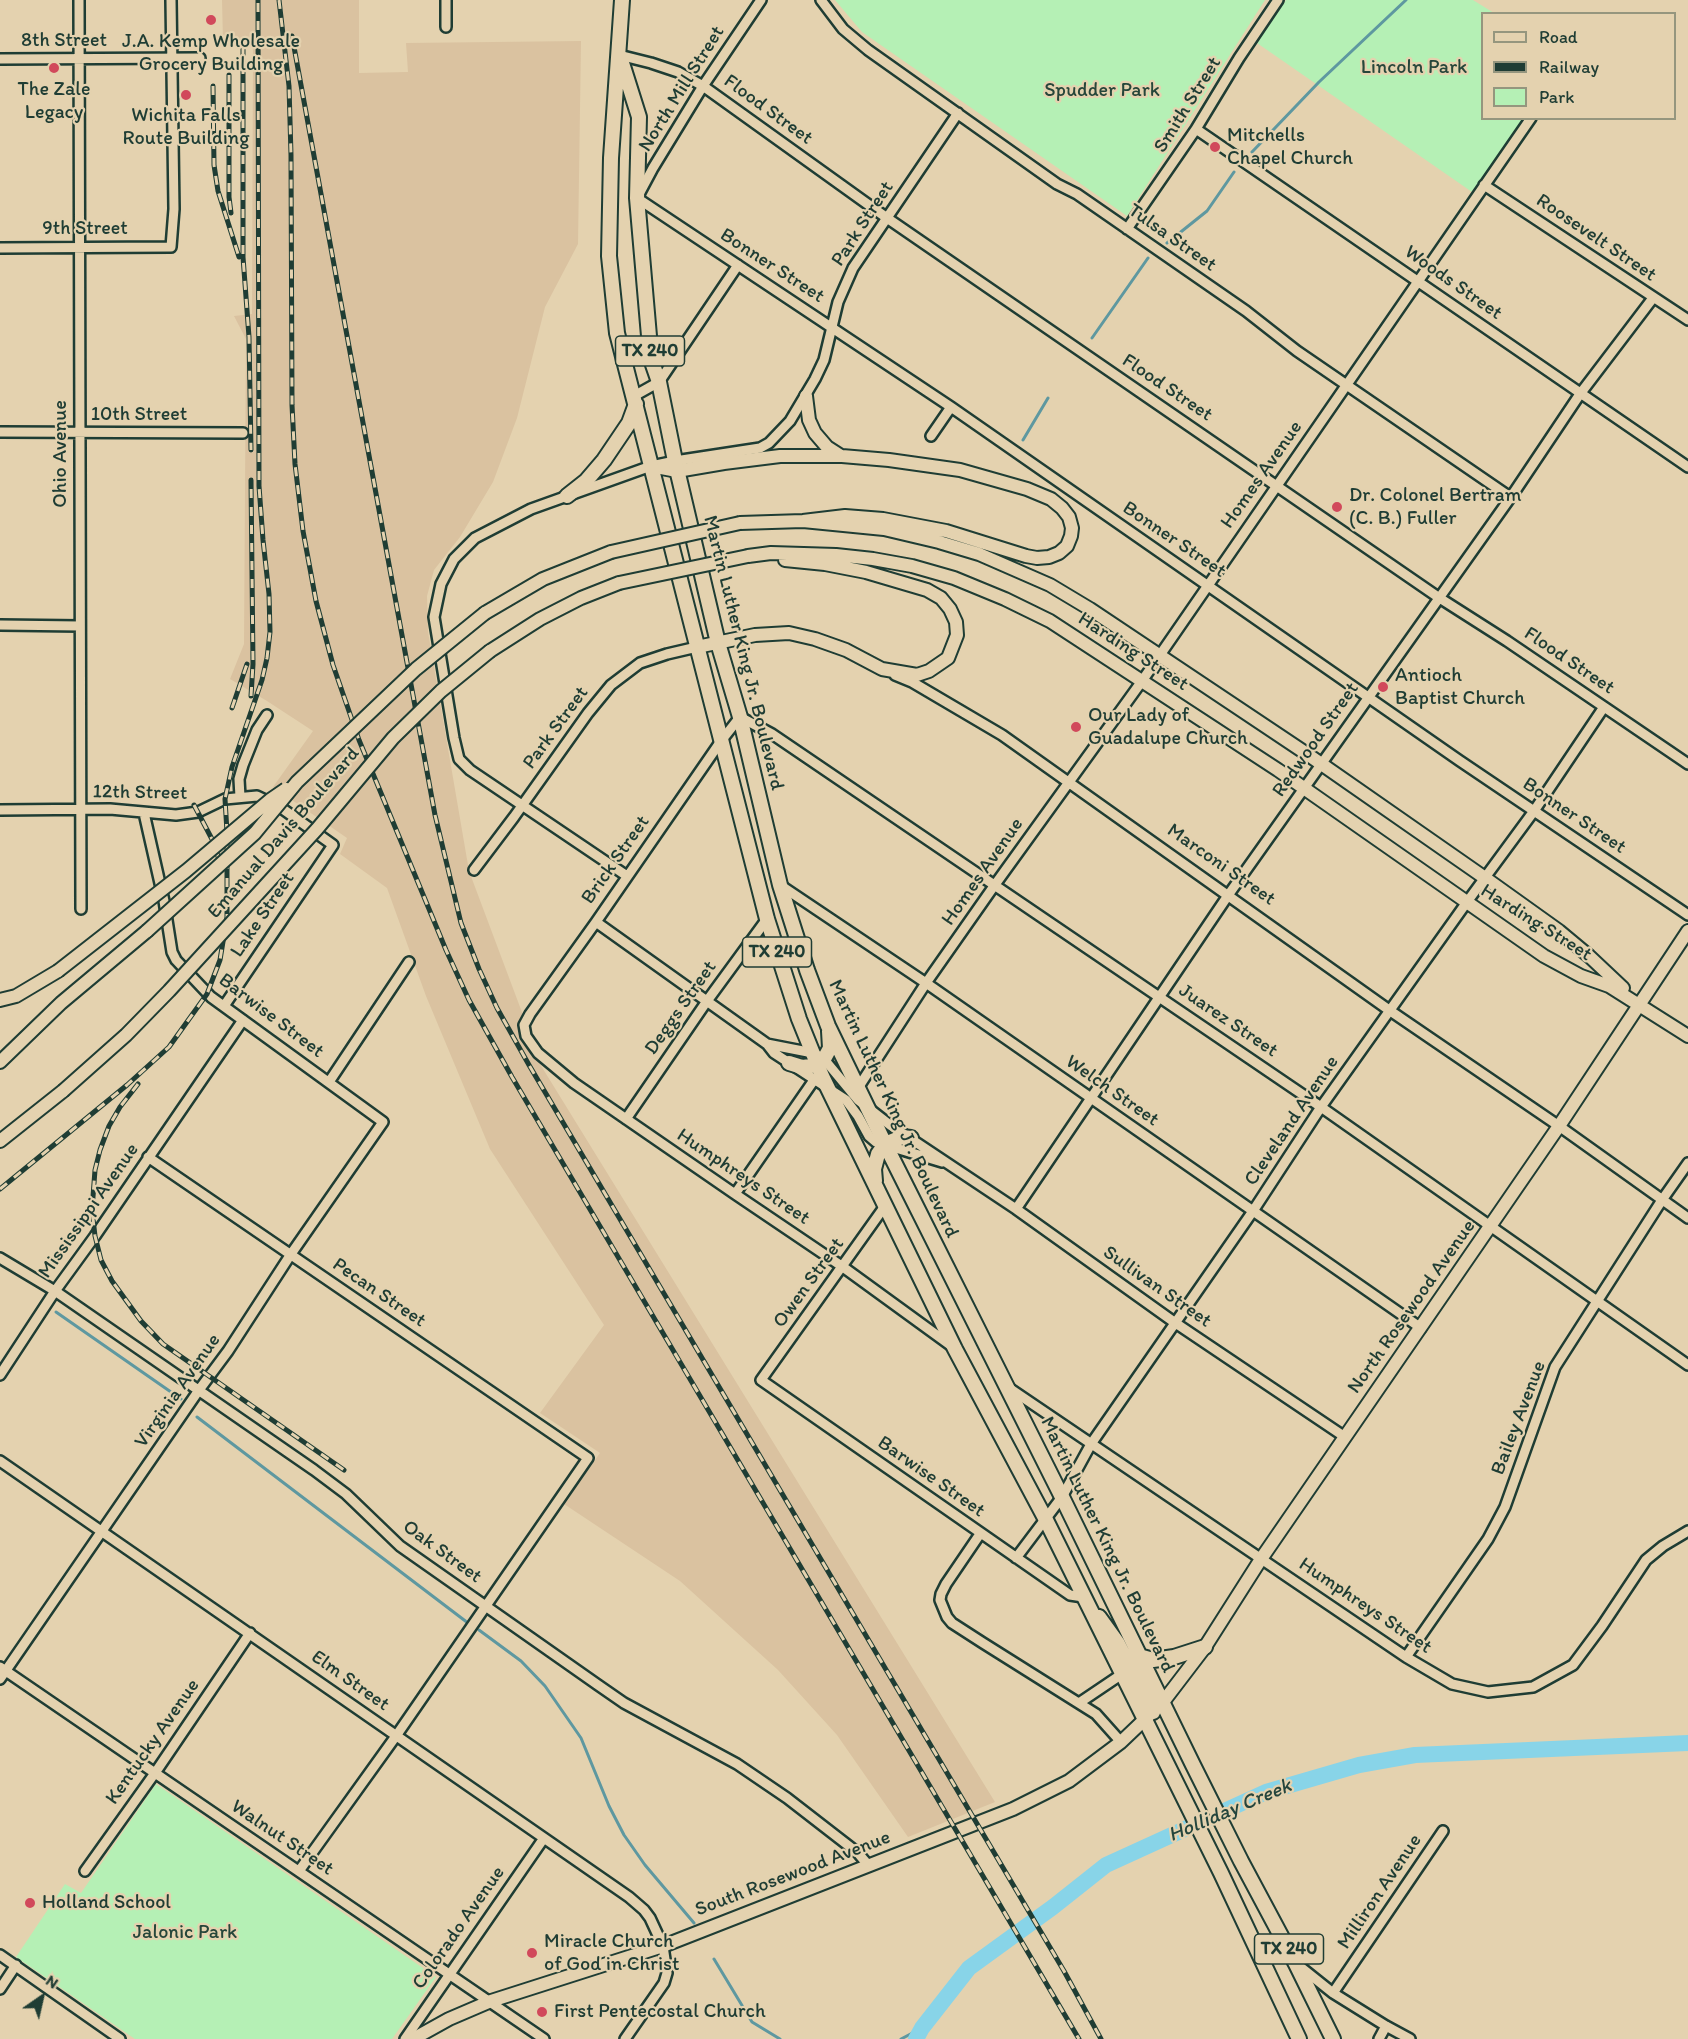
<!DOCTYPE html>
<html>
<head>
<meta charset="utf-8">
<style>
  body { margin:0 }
  #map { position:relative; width:1688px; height:2039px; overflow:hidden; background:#e4d2af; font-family:Itim,sans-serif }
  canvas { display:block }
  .legend { position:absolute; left:1481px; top:12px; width:195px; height:108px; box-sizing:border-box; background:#e4d2af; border:2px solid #95967e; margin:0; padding:8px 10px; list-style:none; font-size:18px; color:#1f3d34 }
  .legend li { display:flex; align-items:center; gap:12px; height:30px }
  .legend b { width:30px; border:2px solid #95967e }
  .north { position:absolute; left:12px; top:1967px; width:60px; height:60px; -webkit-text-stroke:4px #e4d2af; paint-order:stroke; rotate:34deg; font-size:16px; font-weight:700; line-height:24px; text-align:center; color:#1f3d34 }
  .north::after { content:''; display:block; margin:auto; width:21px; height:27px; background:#1f3d34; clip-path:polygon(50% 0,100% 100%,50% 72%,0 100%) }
</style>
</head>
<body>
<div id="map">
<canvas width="1688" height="2039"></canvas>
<ul class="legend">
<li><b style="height:8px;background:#e4d2af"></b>Road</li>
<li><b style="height:8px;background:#1f3d34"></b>Railway</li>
<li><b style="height:16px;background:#b5f0b5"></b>Park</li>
</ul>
<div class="north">N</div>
</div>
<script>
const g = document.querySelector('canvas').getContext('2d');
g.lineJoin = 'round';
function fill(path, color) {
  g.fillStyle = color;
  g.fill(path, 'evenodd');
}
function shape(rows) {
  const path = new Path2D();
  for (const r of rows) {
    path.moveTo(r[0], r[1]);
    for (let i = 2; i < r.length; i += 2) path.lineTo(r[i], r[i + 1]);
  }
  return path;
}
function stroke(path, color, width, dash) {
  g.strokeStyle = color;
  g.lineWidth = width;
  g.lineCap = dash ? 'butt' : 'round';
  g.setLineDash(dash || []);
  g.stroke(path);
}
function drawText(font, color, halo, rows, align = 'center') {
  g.font = font + ' Itim,sans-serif';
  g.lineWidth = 4.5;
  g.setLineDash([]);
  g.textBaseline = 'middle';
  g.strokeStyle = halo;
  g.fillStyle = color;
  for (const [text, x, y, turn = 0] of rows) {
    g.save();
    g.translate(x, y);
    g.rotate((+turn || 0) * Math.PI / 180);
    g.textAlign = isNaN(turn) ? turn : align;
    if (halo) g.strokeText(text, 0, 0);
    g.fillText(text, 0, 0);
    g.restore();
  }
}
fill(shape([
  [222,0,359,0,359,73,408,72,406,43,581,41,578,244,545,307,517,418,493,482,460,537,434,570,427,596,428,632,469,871,523,1015,519,1030,995,1802,908,1837,837,1735,778,1670,680,1581,564,1504,600,1453,540,1413,604,1325,490,1149,426,996,387,888,340,854,347,838,273,787,313,731,267,701,230,679,244,644,246,339,234,316,252,314,253,40,223,41]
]), '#dac2a0');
fill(shape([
  [835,0,1265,0,1127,216,862,32],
  [1286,0,1473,0,1494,13,1482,14,1482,118,1523,119,1472,192,1257,43],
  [156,1784,436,1977,392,2039,135,2039,16,1957,65,1884,81,1893]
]), '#b5f0b5');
stroke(shape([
  [1252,152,1319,82,1406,0],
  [1167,243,1207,211,1234,172],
  [1092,338,1148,258],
  [1023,440,1048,398],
  [56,1312,181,1399],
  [197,1417,468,1623],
  [479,1630,521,1661,545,1686,581,1738,609,1806,624,1835,645,1865,694,1923],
  [714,1959,752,2022,780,2039],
  [901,2039,922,2028]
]), '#5e98a0', 3);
stroke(shape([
  [916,2039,922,2028,969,1968,1053,1907,1106,1865,1266,1792,1359,1765,1415,1755,1688,1743]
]), '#88d4e8', 16);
const street = shape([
  [79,0,81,909],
  [446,0,446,27],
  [761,0,703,86,653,168,637,198,951,407,1460,761,1688,915],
  [821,0,843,29,868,50,1057,184,1077,194,1246,311,1297,351,1510,497],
  [619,55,651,63,678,72,703,86,887,218,1438,597,1507,641,1688,764],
  [0,59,200,58],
  [1196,129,1688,467],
  [1484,185,1688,320],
  [1127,229,1196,129,1239,58,1278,0],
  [0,248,171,247,174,209,171,0],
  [634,396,659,382,738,265],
  [0,432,243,433],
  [931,436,951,407],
  [0,625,80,626],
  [895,675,912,682,1002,735,1389,1010,1559,1126,1688,1218],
  [240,797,239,779,243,765,257,730,267,715],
  [0,810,110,809,176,815,198,812,225,799,257,796,280,807,333,845,224,1006],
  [474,870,514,817,588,713,611,685,640,663,667,654,697,647],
  [627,876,470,770,459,759,454,738,434,617,441,584,454,559,475,538,531,509,651,466,675,461,760,448,769,443,790,421,815,379,824,360,838,302,853,268,958,113],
  [780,885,926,983,1421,1328],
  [596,922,767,1044,774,1053,846,1100,858,1116,869,1136,876,1142,942,1162],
  [767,1044,813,1053,824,1059,858,1100,890,1125,1016,1209,1174,1322,1345,1437],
  [329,1082,409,962],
  [858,1088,926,983,994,886,1142,681,1531,118],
  [626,1119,707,1001,767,919],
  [148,1157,588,1458,396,1736,299,1871],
  [735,1194,814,1080],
  [885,1206,761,1380,1070,1595,1083,1597],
  [1016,1209,1229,894,1513,494,1580,394,1653,298],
  [0,1258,55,1291,314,1470,346,1494,400,1546,598,1685,624,1703,737,1764,787,1798,858,1853,869,1866],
  [953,1347,843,1267,735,1194,574,1083,538,1053,526,1036,524,1025,530,1014,596,922,721,741,740,717,772,734,1321,1107,1688,1365],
  [0,1375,55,1291,95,1236,243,1020],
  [1009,1388,1406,1657,1452,1684,1488,1692,1533,1687,1573,1665,1602,1626,1646,1560,1663,1546,1688,1531],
  [0,1461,629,1897,644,1910,650,1918,663,1946,667,1973,664,1983,625,2039],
  [980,1534,946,1584,941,1594,940,1600,947,1617,952,1623,983,1643,1096,1714,1121,1742],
  [1016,1558,1062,1497,1091,1444,1253,1211,1321,1107,1467,902,1534,811,1604,707],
  [1406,1657,1488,1539,1505,1507,1555,1367,1662,1200,1688,1163],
  [0,1667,544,2039],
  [0,1679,199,1390,228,1351,291,1254,383,1122,211,997,176,960,172,952,164,901,144,813],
  [1079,1703,1122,1674],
  [85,1871,155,1773,250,1633],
  [0,1955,120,2039],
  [1298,1965,1333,1993,1386,2026,1410,2039],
  [0,1989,16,1965],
  [1333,1993,1443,1831],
  [405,2039,544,1838],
  [1379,2039,1386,2026]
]);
const secondary = shape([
  [806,396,809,420,815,433,827,447,841,456],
  [651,466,677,471,724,463,780,456,842,456,889,460,960,470,1027,489,1051,499,1062,508,1069,517,1072,528,1071,536,1067,546,1059,553,1049,557,1037,558,1026,556,946,531,883,519,845,516,803,521,740,523],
  [803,521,884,529,939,542,979,554,1050,585,1090,609,1307,754,1485,878,1559,931,1589,956,1623,988],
  [748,556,771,553,836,555,873,559,912,566,954,578,1005,599,1050,621,1278,770,1544,956,1581,976,1609,986,1688,1036],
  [485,613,543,579,611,552],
  [697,647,755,635,789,633,815,639,846,650,882,669,917,675,929,671,948,658,957,635,956,622,950,609,941,598,927,590,866,572,825,564,785,560],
  [490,651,540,619,581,598,619,583],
  [0,1000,16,996,58,971],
  [0,1062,61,1003,147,931],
  [0,1141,63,1091],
  [413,2039,449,2019,491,2001,663,1946,1013,1809,1069,1781,1121,1742,1163,1702,1205,1647,1261,1559,1559,1126,1688,931]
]);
const primary = shape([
  [622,0,611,158,609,256,617,333,767,919,799,1019,822,1076,955,1349,1045,1518,1221,1873,1299,2039],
  [622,63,639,117,637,198,651,359,659,382,675,461,718,643,740,717,780,885,807,970,828,1026,885,1144,1062,1497,1193,1765,1241,1861,1296,1964,1333,2039],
  [567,496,586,481,604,460,629,423,636,404],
  [789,1063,802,1067,811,1066,824,1059,830,1048,829,1031],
  [875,1181,874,1169,878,1154,885,1144,902,1137,911,1138],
  [1099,1617,1117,1642,1153,1712],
  [1139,1656,1153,1660,1174,1657,1205,1647]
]);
stroke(street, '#1f3d34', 14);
stroke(secondary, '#1f3d34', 16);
stroke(primary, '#1f3d34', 18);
stroke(street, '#e4d2af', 9);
stroke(secondary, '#e4d2af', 12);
stroke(primary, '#e4d2af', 14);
const rail = shape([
  [279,0,289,86,291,155,292,405,295,464,303,531,316,601,333,665,359,740,446,950,469,1000,512,1077,1079,2039],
  [292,36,435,815,461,923,479,969,497,1008,529,1065,1064,1971,1101,2039],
  [243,47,243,257,249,337,251,450],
  [229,75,229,197,231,213],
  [213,86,214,165,218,191,239,257],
  [251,696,253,664,251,480],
  [232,708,247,664],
  [194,805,214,843,222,870],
  [138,1084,120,1107,109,1126,100,1150,95,1170,92,1210,95,1236,101,1260,112,1281,141,1321,163,1344,344,1470],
  [0,1189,127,1085,169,1047,207,994,220,960,227,917,227,832,225,799,232,767,262,680,267,658,270,632,269,594,263,540,259,486,258,0]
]);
stroke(rail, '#1f3d34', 5);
stroke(rail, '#e4d2af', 3, [9]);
const secondaryBridge = shape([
  [611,552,740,523],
  [619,583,748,556],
  [147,931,255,833,297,782,416,669,485,613],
  [58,971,186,871,270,800,286,789],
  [63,1091,126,1035,169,991,317,829,393,738,441,691,490,651]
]);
stroke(secondaryBridge, '#1f3d34', 16, []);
stroke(secondaryBridge, '#e4d2af', 12);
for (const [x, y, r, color] of [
  [211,20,6,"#d1495b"],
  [54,68,6,"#d1495b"],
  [186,95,6,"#d1495b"],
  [1215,147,6,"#d1495b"],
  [1337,507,6,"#d1495b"],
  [1383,687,6,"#d1495b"],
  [1076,727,6,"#d1495b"],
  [30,1903,6,"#d1495b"],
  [532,1953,6,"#d1495b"],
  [542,2012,6,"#d1495b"]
]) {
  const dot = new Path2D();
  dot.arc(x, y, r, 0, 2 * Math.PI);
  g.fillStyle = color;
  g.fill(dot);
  stroke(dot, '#e4d2af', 2);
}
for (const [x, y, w] of [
  [650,351,69],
  [777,952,69],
  [1289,1949,69]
]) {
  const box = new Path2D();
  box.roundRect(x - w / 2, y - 15, w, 30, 4.5);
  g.fillStyle = '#e4d2af';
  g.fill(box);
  stroke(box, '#1f3d34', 1.5);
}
drawText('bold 18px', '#1f3d34', null, [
  ["TX 240",650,351],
  ["TX 240",777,952],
  ["TX 240",1289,1949]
]);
drawText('20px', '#1f3d34', '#e4d2af', [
  ["8th Street",64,41],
  ["North Mill Street",682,89,-58],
  ["Smith Street",1188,105,-58],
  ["Flood Street",768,110,36],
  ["Park Street",863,224,-57],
  ["9th Street",85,229],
  ["Tulsa Street",1172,238,35],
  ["Roosevelt Street",1596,238,34],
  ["Bonner Street",772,266,33],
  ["Woods Street",1453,283,35],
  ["Flood Street",1167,388,34],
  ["10th Street",139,415],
  ["Ohio Avenue",61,454,-90],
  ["Homes Avenue",1262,475,-55],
  ["Bonner Street",1174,540,34],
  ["Harding Street",1133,652,33],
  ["Martin Luther King Jr. Boulevard",743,653,76],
  ["Flood Street",1569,661,34],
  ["Park Street",556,728,-54],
  ["Redwood Street",1316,740,-55],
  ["12th Street",140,793,1],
  ["Bonner Street",1574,816,34],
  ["Emanual Davis Boulevard",284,833,-49],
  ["Brick Street",616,860,-55],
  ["Marconi Street",1221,865,35],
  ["Homes Avenue",983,872,-55],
  ["Lake Street",263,915,-56],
  ["Harding Street",1536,923,32],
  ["Deggs Street",681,1008,-55],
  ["Barwise Street",271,1016,37],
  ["Juarez Street",1228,1021,34],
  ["Welch Street",1112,1091,35],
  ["Martin Luther King Jr. Boulevard",893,1109,65],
  ["Cleveland Avenue",1292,1121,-56],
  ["Humphreys Street",743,1177,34],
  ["Mississippi Avenue",89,1211,-55],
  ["Owen Street",809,1283,-54],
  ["Sullivan Street",1157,1287,35],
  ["Pecan Street",379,1293,34],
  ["North Rosewood Avenue",1412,1307,-55],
  ["Virginia Avenue",178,1391,-55],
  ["Bailey Avenue",1519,1418,-69],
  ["Barwise Street",931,1477,35],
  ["Martin Luther King Jr. Boulevard",1107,1545,64],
  ["Oak Street",442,1552,36],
  ["Humphreys Street",1365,1606,34],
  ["Elm Street",350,1681,35],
  ["Kentucky Avenue",153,1742,-55],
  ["Walnut Street",282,1838,34],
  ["South Rosewood Avenue",793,1874,-21],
  ["Milliron Avenue",1380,1892,-56],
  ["Colorado Avenue",459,1928,-55]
]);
drawText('20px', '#1f3d34', '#e4d2af', [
  ["J.A. Kemp Wholesale",211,42,"center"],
  ["Grocery Building",211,65,"center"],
  ["The Zale",54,90,"center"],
  ["Legacy",54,113,"center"],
  ["Wichita Falls",186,116,"center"],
  ["Route Building",186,139,"center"],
  ["Mitchells",1227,136],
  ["Chapel Church",1227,159],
  ["Dr. Colonel Bertram",1349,496],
  ["(C. B.) Fuller",1349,519],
  ["Antioch",1395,676],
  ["Baptist Church",1395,699],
  ["Our Lady of",1088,716],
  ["Guadalupe Church",1088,739],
  ["Holland School",42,1903],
  ["Miracle Church",544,1942],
  ["of God in Christ",544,1965],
  ["First Pentecostal Church",554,2012]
], 'left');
drawText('20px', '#26463a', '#e4d2af', [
  ["Lincoln Park",1414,68],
  ["Spudder Park",1102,91],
  ["Jalonic Park",185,1933]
]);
drawText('italic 21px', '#24453d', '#e4d2af', [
  ["Holliday Creek",1230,1811,-23]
]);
</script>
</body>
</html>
